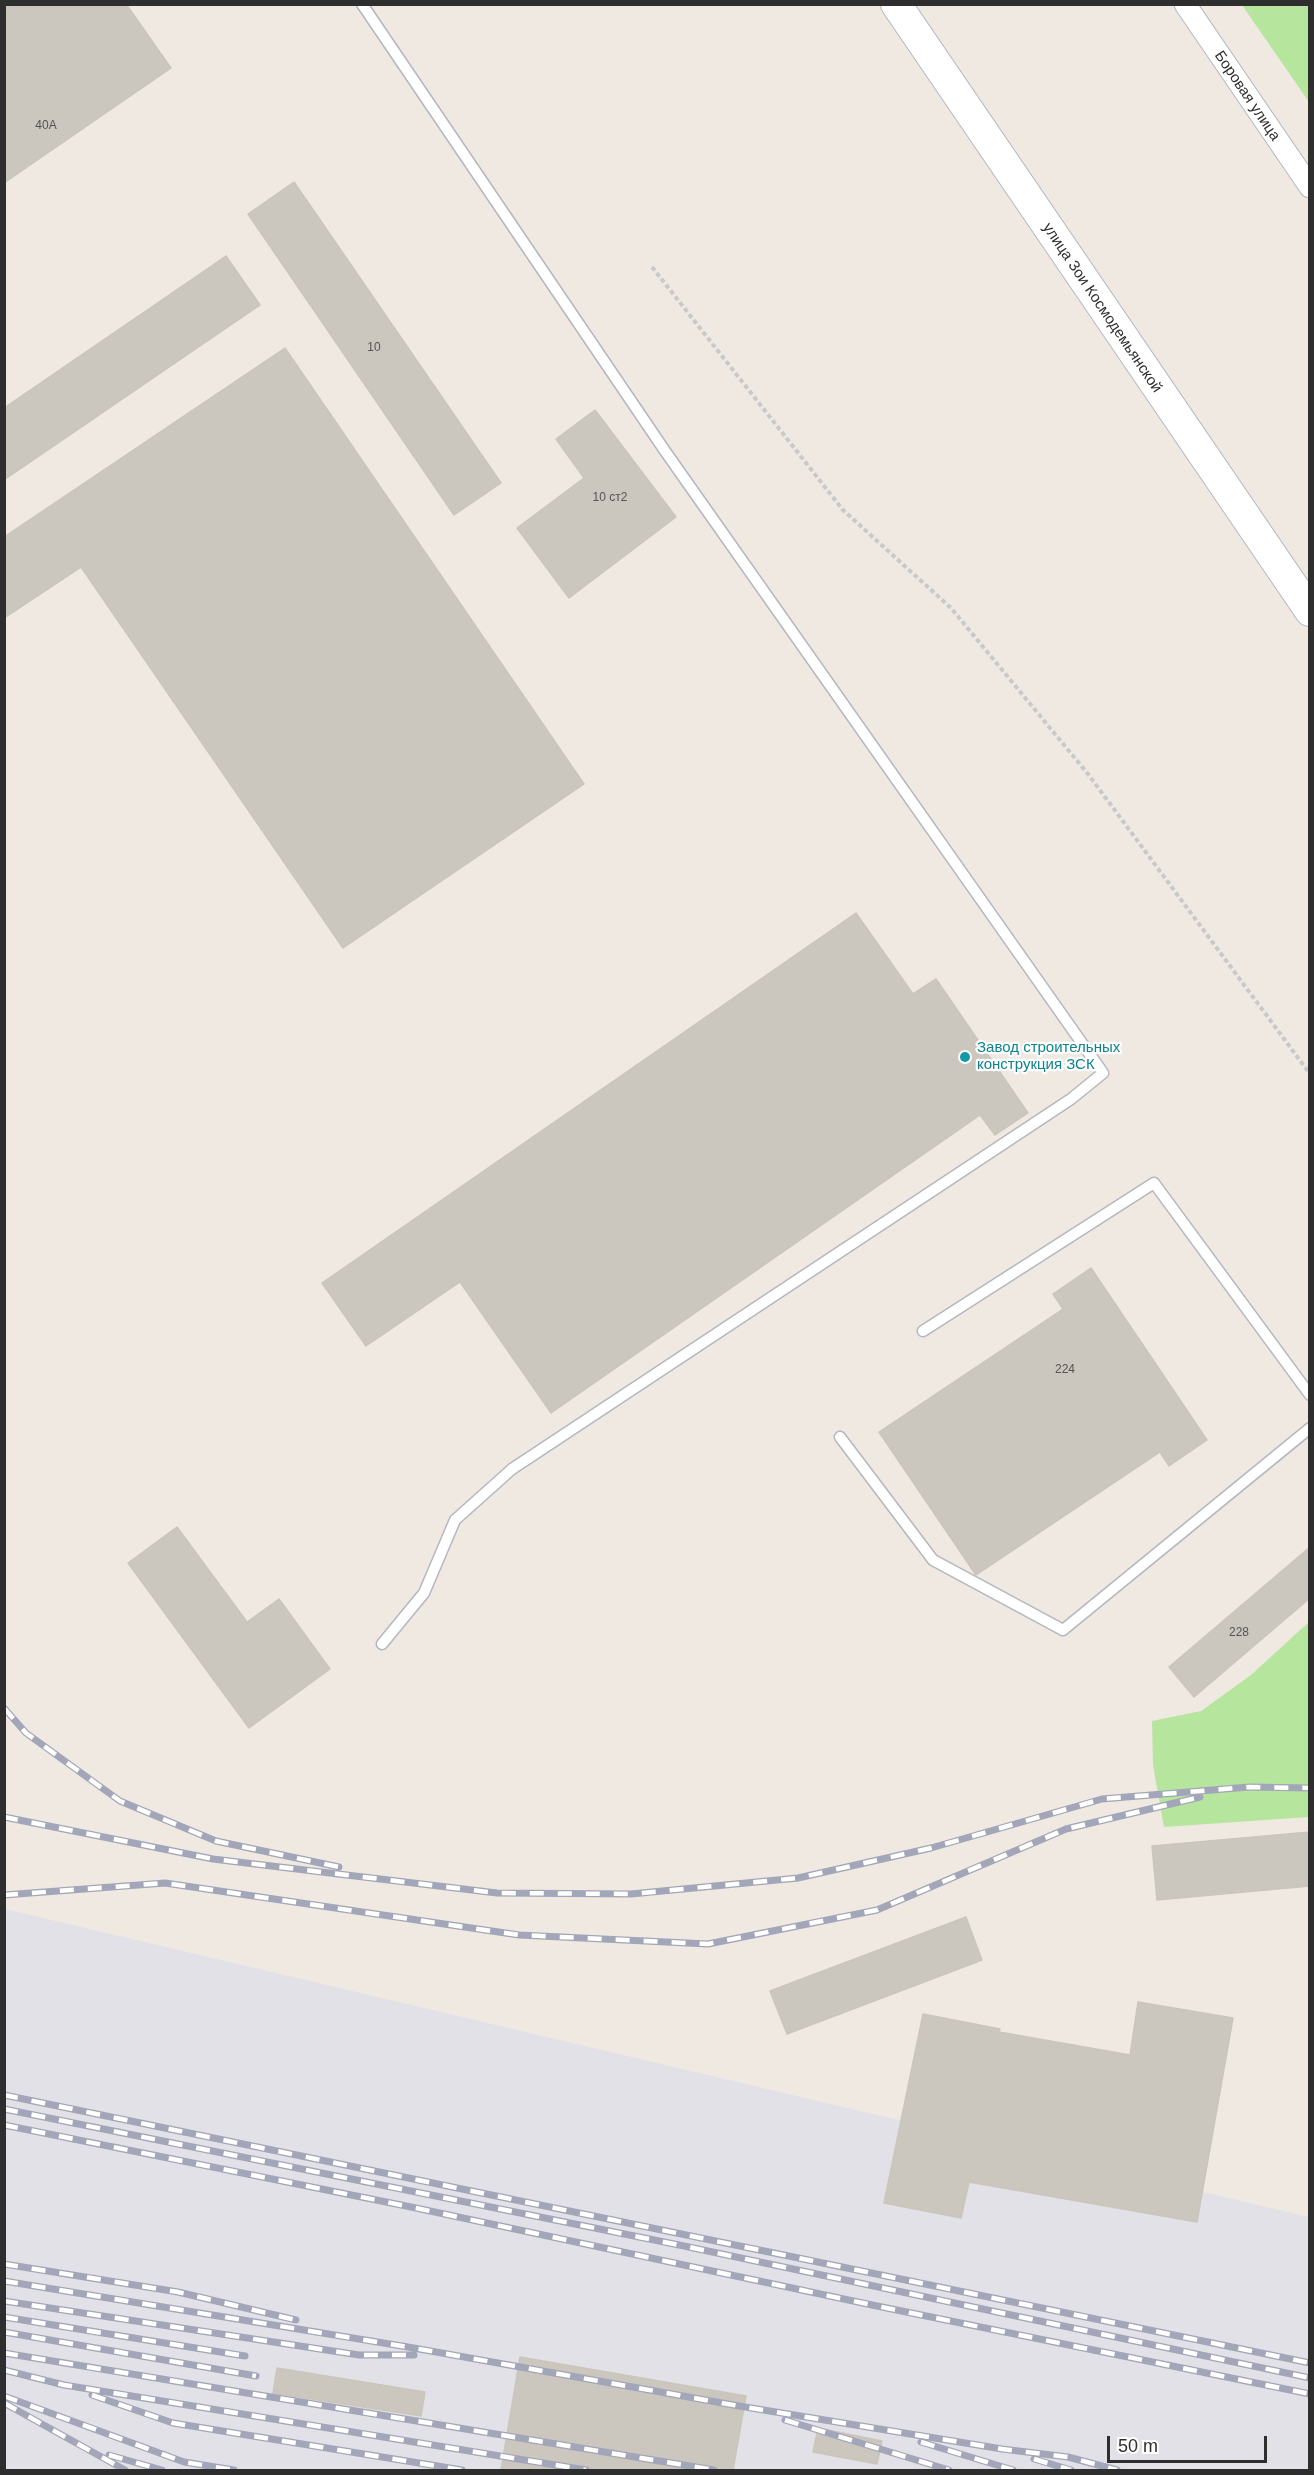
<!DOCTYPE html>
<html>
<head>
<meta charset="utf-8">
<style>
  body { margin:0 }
  #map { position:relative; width:1314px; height:2475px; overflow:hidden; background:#efe9e1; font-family:Helvetica,sans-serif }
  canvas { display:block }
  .frame { position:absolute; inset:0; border:6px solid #2e2e2e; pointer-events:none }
  .scale { position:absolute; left:1107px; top:2436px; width:160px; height:27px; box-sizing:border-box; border:3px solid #2e2e2e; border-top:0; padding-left:8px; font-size:18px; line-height:21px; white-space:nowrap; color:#2e2e2e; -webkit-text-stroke:4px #fff; paint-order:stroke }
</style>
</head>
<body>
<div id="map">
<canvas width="1314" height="2475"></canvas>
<div class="frame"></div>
<div class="scale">50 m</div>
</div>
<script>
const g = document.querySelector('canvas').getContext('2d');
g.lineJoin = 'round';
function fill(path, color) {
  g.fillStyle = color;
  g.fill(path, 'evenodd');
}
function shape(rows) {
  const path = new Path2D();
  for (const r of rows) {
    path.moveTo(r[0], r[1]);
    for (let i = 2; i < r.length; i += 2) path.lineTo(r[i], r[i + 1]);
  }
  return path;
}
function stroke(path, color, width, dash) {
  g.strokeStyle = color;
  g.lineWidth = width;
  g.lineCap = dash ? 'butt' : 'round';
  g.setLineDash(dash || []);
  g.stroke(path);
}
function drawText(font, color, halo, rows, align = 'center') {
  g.font = font + ' Helvetica,sans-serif';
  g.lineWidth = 4.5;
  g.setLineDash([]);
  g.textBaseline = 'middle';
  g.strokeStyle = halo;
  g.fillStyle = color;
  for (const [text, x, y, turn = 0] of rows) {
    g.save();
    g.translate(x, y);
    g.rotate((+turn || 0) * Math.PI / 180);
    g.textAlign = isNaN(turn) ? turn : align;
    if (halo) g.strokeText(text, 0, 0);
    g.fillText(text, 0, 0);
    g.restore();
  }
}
fill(shape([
  [5,1909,1309,2217,1309,2470,5,2470]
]), '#e3e1e8');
fill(shape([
  [1242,5,1309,5,1309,102],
  [1309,1622,1309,1817,1164,1827,1153,1765,1152,1721,1201,1711,1251,1675]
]), '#b6e59e');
const building = shape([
  [4,4,126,4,171,68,4,183,4,4],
  [294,182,501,483,454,515,248,214,294,182],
  [226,256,260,305,4,480,4,408,226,256],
  [285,348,584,784,343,948,81,567,4,618,4,537,285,348],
  [595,410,676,517,569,598,517,528,584,478,556,439,595,410],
  [856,913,913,994,936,979,1028,1113,995,1135,980,1115,551,1413,460,1282,366,1346,322,1283,856,913],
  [1091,1268,1207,1440,1169,1466,1160,1452,976,1575,879,1432,1063,1309,1053,1294,1091,1268],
  [177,1527,247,1622,279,1599,330,1669,249,1728,128,1563,177,1527],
  [1310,1547,1310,1598,1194,1697,1169,1667,1310,1547],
  [1310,1832,1310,1886,1157,1900,1152,1846,1310,1832],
  [966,1917,982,1960,787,2034,770,1991,966,1917],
  [1138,2002,1233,2018,1197,2222,969,2182,961,2218,884,2203,923,2014,1000,2029,999,2032,1130,2055,1138,2002],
  [520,2357,746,2396,733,2470,501,2470,520,2357],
  [277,2368,425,2392,421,2416,273,2393,277,2368],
  [818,2428,882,2441,877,2464,813,2452,818,2428]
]);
fill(building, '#cbc7bf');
stroke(building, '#cbc5ba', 1.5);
const service = shape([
  [362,4,665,451,1103,1073,1071,1099,512,1469,455,1520,424,1593,382,1644],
  [923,1331,1154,1183,1310,1395],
  [840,1437,933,1560,1063,1630,1310,1428]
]);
const minor = shape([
  [1185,4,1310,187]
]);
const secondary = shape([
  [896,4,1310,611]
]);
stroke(service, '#b4b7c1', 13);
stroke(minor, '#b4b7c1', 23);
stroke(secondary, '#b4b7c1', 32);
stroke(shape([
  [652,267,843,510,951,608,1088,774,1310,1074]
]), '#c9c9c9', 4, [4.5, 3]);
stroke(service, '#fff', 10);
stroke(minor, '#fff', 21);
stroke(secondary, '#fff', 30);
const rail = shape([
  [4,1708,26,1733,120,1801,216,1841,339,1867],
  [4,1817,213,1859,497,1893,631,1894,798,1878,931,1848,1102,1799,1249,1787,1310,1788],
  [4,1895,165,1883,519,1935,708,1944,877,1910,1066,1829,1200,1797],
  [4,2095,1310,2363],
  [4,2109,684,2246,1310,2378],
  [4,2125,416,2208,872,2305,1310,2394],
  [4,2264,178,2292,296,2320],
  [4,2281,408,2347,739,2406,1002,2449,1068,2457,1117,2470],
  [4,2301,359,2355,414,2355],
  [4,2317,245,2356],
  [4,2332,256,2376],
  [4,2353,714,2470],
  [4,2370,64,2385,586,2470],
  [92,2395,173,2423,462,2470],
  [4,2396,184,2462,234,2470],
  [4,2403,125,2470],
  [785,2420,949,2470],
  [921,2442,1013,2470],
  [109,2455,162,2470],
  [1034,2459,1071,2470]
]);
stroke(rail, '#a3a6b8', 7);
stroke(rail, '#fff', 4.5, [14]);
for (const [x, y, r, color] of [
  [965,1057,6,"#0f9aa8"]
]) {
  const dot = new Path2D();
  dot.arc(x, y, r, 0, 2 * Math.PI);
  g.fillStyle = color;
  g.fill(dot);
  stroke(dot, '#fff', 2);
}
drawText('12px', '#555452', null, [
  ["40А",46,126],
  ["10",374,348],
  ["10 ст2",610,498],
  ["224",1065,1370],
  ["228",1239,1633]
]);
drawText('15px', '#2e2e2e', '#fff', [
  ["Боровая улица",1247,96,56],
  ["улица Зои Космодемьянской",1102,308,56]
]);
drawText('15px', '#0d838f', '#fff', [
  ["Завод строительных",977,1048],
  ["конструкция ЗСК",977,1065]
], 'left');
</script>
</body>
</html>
